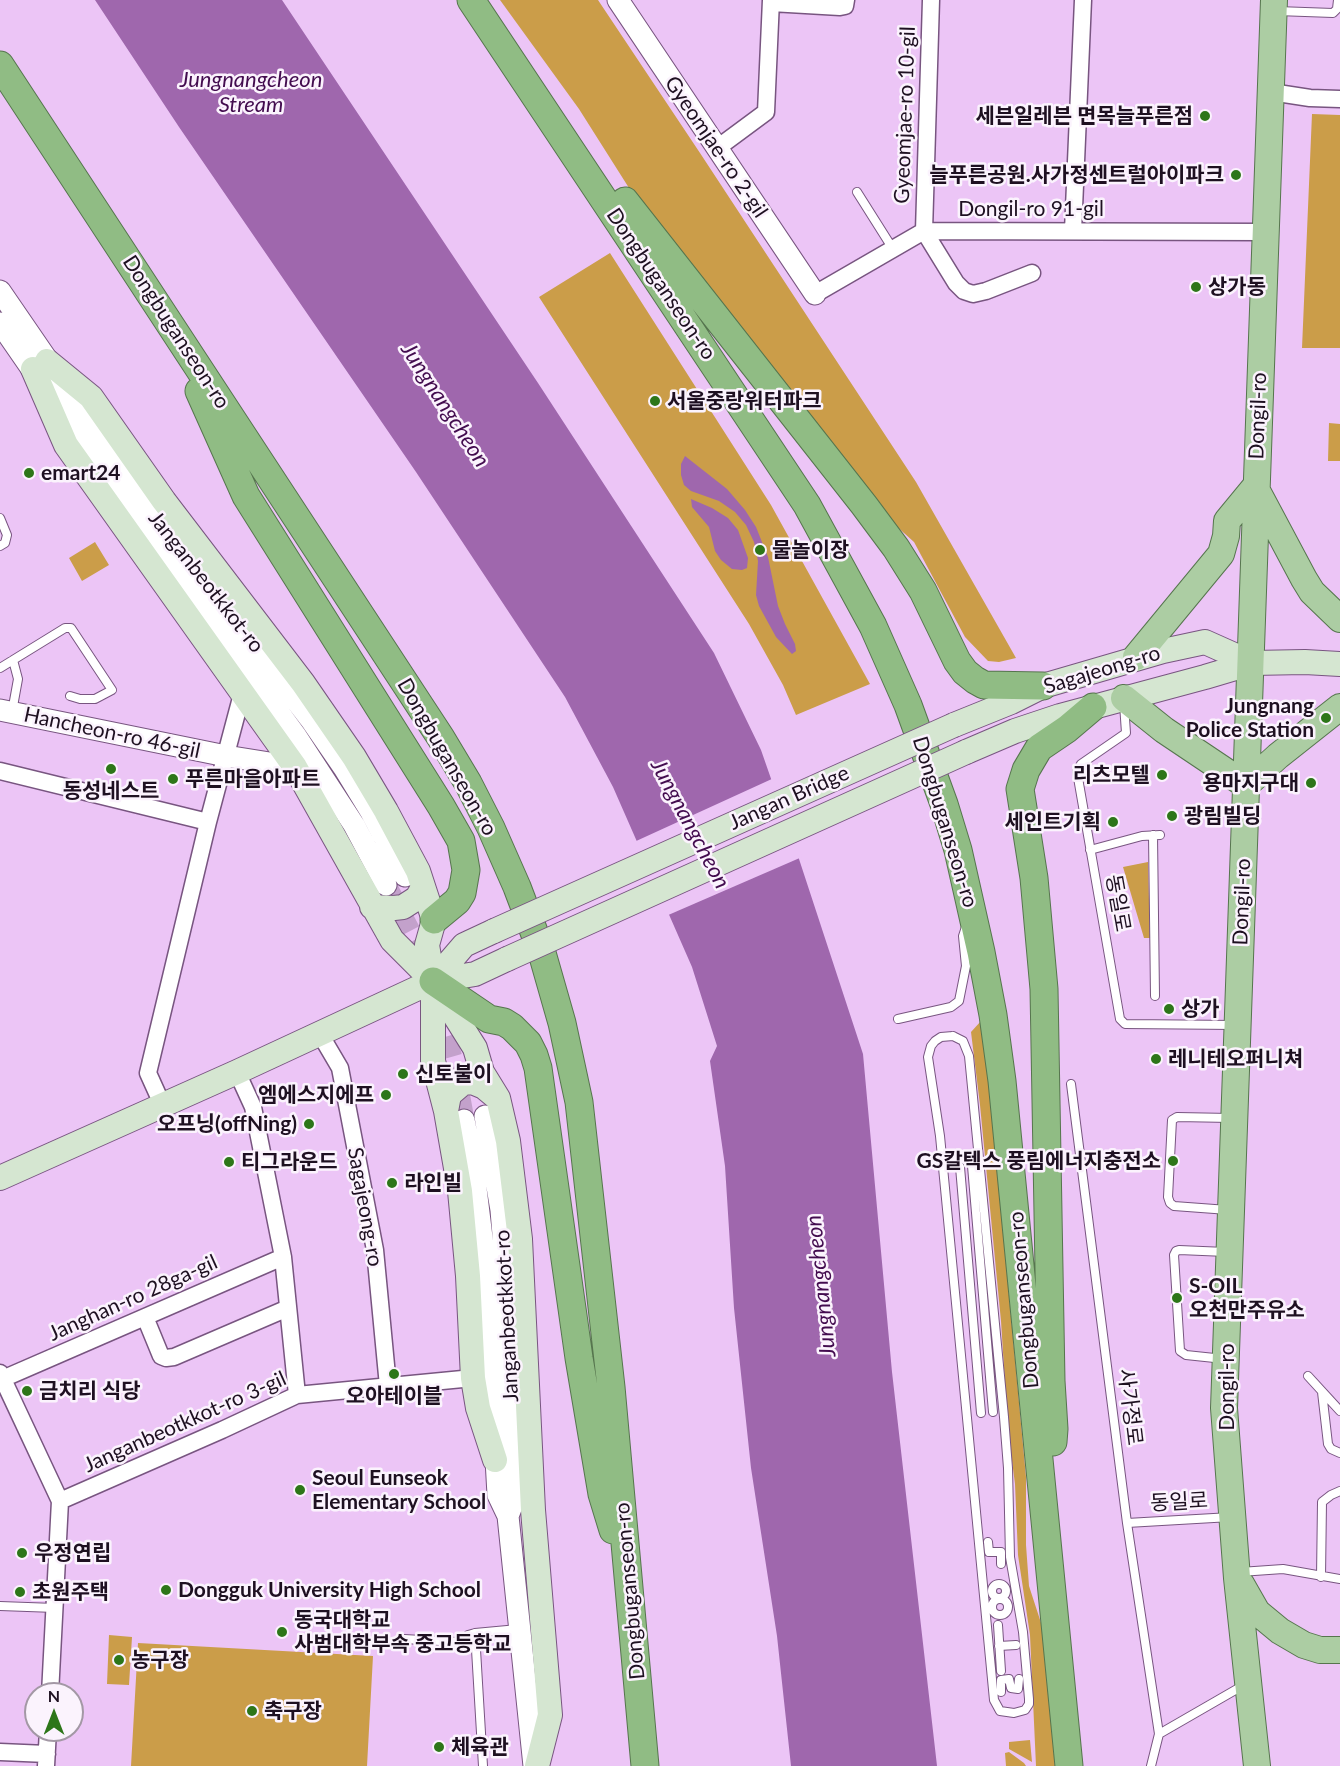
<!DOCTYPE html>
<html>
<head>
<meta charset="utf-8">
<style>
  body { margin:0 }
  #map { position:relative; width:1340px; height:1766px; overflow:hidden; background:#ecc5f6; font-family:Lato,sans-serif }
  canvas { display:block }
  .north { position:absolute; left:24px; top:1682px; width:60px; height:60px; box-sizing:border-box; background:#fbf3fd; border:2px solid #a398a5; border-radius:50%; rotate:0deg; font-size:16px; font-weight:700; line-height:24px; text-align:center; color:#1e1021 }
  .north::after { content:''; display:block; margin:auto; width:21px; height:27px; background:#2d7619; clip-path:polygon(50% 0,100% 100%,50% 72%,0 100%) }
</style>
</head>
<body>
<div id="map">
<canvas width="1340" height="1766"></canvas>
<div class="north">N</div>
</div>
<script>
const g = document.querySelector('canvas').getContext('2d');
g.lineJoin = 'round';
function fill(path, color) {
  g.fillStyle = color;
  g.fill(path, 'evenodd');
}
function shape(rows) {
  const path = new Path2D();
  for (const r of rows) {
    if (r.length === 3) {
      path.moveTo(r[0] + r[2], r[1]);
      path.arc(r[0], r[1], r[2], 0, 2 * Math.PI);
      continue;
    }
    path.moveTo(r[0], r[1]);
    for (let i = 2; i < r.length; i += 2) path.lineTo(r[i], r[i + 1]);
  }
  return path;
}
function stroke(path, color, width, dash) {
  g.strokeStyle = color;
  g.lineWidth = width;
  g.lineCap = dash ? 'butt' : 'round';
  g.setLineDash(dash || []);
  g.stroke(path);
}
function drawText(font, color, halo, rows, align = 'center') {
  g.font = font + ' Lato,"Noto Sans KR",sans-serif';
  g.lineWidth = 5;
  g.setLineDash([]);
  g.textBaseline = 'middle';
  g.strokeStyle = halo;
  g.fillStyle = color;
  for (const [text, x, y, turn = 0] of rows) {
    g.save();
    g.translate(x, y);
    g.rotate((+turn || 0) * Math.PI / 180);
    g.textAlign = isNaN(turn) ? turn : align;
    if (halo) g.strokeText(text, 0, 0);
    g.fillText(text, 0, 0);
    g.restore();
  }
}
fill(shape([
  [500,0,598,0,700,153,916,482,1016,658,999,662,988,661,965,637,914,542,894,524,880,503,648,218,579,109],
  [1312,114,1340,115,1340,348,1302,348],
  [610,253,771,505,870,684,796,715,783,685,749,624,539,297],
  [1329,423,1340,424,1340,461,1328,461],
  [95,542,109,565,82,581,69,558],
  [1148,862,1150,938,1144,938,1123,867],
  [981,1021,988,1071,1026,1477,1026,1545,1029,1586,1043,1629,1055,1766,1036,1766,1030,1635,1018,1555,1015,1484,1008,1430,1001,1321,980,1105,971,1032],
  [109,1635,132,1637,129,1685,107,1684],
  [138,1643,373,1656,367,1766,131,1766],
  [1030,1740,1032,1762,1009,1749,1009,1742],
  [1009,1752,1024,1763,1026,1766,1006,1766,1005,1753]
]), '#cb9d49');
fill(shape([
  [95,0,282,0,538,383,714,653,761,750,799,859,863,1054,892,1372,937,1766,791,1766,777,1636,751,1468,734,1308,725,1166,710,1061,717,1046,692,967,613,787,565,697,416,472,179,127],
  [685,456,727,489,745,510,756,527,768,557,778,606,785,624,795,644,796,651,792,654,776,637,759,606,756,595,758,561,754,542,746,525,735,512,719,501,691,491,684,485,681,475,681,464],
  [691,499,712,508,728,518,738,530,748,558,747,568,742,570,732,569,721,560,715,551,709,527,692,507]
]), '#9f67ad');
fill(shape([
  [774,778,802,857,666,916,634,842]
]), '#ecc5f6');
stroke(shape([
  [386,885,415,941,425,969],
  [437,1007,454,1065,464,1120]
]), '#c3a1cb', 21, [21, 10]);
const service = shape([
  [1277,11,1333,13,1337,9,1338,0],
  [857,192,893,249],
  [0,518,7,535,5,543,0,546],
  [0,668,65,628,71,628,112,690,95,699,80,699,70,696],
  [1124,704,1126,733,1081,764,1077,772,1120,1019,1125,1024,1236,1025],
  [12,712,18,679,13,660],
  [1153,835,1155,996],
  [1090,850,1142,836,1160,835],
  [898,1019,951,1007,959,1001,966,966,963,936,966,927],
  [953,1036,963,1041,969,1056,1004,1417,1008,1468,1010,1557,1023,1632,1029,1699,1029,1704,1025,1710,1014,1713,1000,1711,994,1700,940,1136,928,1057,931,1046,935,1041,941,1037,953,1036],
  [1071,1084,1127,1523,1159,1734,1151,1766],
  [972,1166,993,1412],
  [960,1167,981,1413],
  [1228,1210,1174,1206,1170,1203,1168,1197,1172,1120,1177,1117,1231,1118],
  [1224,1359,1186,1355,1180,1351,1174,1255,1176,1251,1179,1250,1226,1252],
  [1308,1376,1340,1411],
  [1322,1392,1328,1444,1331,1449,1340,1453],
  [1127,1523,1231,1517],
  [988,1542,989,1552,1001,1552,1001,1564],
  [1240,1572,1283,1569,1340,1579],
  [1321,1577,1322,1502,1331,1495,1340,1491],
  [999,1591,7],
  [1000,1607,8],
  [0,1606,55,1608],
  [998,1625,1001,1671],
  [404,1639,458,1642,468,1635,475,1633],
  [999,1646,1016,1645],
  [1001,1692,1001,1680,1009,1679,1011,1688,1018,1689,1019,1679],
  [1159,1734,1244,1685],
  [483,1766,475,1633,518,1629]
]);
const minor = shape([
  [931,0,924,231,956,283,964,291,973,294,986,291,1032,273],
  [771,3,840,7,845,6,846,0],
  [1271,92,1310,98,1340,99],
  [716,149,766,112,771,0],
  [1073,231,1083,0],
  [815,294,924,231,1264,232],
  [0,771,208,822],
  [320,1034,340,1068,375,1250,388,1386],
  [237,1072,253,1107,283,1257,297,1395],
  [162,1104,148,1073,208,822,242,694],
  [145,1317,161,1356,166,1358,174,1357,288,1308],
  [0,1373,60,1501,50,1694],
  [0,1380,283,1257],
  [60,1501,222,1430,297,1395,473,1378],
  [0,1752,47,1754],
  [46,1766,48,1730]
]);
const tertiary = shape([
  [618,0,815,294],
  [0,291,153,514,311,720,344,768,371,812,405,876],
  [0,323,114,488,296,736,354,825,386,885],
  [0,710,226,756,295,767],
  [485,1116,501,1210,508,1296,517,1493,508,1516],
  [464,1120,473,1164,485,1262,498,1495,508,1516,534,1766]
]);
const secondary = shape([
  [47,361,91,397,164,501,303,683,354,757,386,811,418,871,434,920,427,945,433,981,433,1061,446,1111,460,1191,468,1276,473,1378,478,1408,495,1460],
  [33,369,66,445,295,767,392,940,433,981,475,1048,482,1072,498,1098,508,1141,520,1239,533,1510,550,1715,537,1766],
  [954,725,1011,702,1043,686,1163,651,1205,642,1252,663],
  [966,752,1015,731,1060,716,1205,677,1252,663,1305,662,1340,664],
  [372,907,394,908,403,907,417,898,423,888],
  [433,981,464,945,494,931],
  [446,1111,449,1095,463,1083,472,1082,484,1087,496,1097],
  [0,1178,237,1072,433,981,475,974,507,959]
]);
const primary = shape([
  [1136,657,1221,554,1226,536,1227,521,1255,487,1304,579,1312,592,1340,619],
  [1124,698,1164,730,1246,785,1278,756,1340,707],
  [1241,1584,1257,1612,1280,1631,1304,1645,1320,1650,1340,1650],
  [1257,1766,1237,1578,1224,1408,1274,0]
]);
const trunk = shape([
  [471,0,807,505,873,626,908,705,944,804,958,850,981,952,993,1015,1002,1081,1069,1766],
  [0,65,441,738,468,783,491,828,517,887,542,953,562,1023,579,1102,611,1387,645,1766],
  [625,201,864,505,896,548,923,591,957,661,965,672,975,680,984,685,1043,686],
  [199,391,246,496,441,806,461,841,466,870,462,893,457,901,434,920],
  [433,981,489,1019,504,1022,512,1027,528,1043,534,1055,538,1068,579,1358,602,1494,613,1530],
  [1053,1442,1054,1429,1051,1381,1044,989,1034,878,1020,789,1026,770,1039,748,1067,729,1093,707]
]);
stroke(service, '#785580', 10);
stroke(minor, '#785580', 19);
stroke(tertiary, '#785580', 23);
stroke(secondary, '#785580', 26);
stroke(primary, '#56754e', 28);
stroke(trunk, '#56754e', 29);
stroke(service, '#fff', 8);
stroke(minor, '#fff', 16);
stroke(tertiary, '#fff', 21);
stroke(secondary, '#d5e6d1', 24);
stroke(primary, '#accda3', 26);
stroke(trunk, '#90bc84', 27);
const secondaryBridge = shape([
  [494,931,954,725],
  [507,959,966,752]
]);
stroke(secondaryBridge, '#785580', 26, []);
stroke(secondaryBridge, '#d5e6d1', 24);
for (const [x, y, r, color] of [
  [1205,116,6,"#2d7619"],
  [1236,175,6,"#2d7619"],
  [1196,287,6,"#2d7619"],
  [655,401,6,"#2d7619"],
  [29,473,6,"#2d7619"],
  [760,550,6,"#2d7619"],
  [1326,718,6,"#2d7619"],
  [111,769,6,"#2d7619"],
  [1162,775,6,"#2d7619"],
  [173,779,6,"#2d7619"],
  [1311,783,6,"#2d7619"],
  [1172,816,6,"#2d7619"],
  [1113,822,6,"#2d7619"],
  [1169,1009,6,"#2d7619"],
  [1156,1059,6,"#2d7619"],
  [403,1074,6,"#2d7619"],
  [386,1095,6,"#2d7619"],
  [309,1124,6,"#2d7619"],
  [1173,1161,6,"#2d7619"],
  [229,1162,6,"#2d7619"],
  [392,1183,6,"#2d7619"],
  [1177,1298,6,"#2d7619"],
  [394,1374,6,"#2d7619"],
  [27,1391,6,"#2d7619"],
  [300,1490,6,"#2d7619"],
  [22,1553,6,"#2d7619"],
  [166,1590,6,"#2d7619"],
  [20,1592,6,"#2d7619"],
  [282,1632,6,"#2d7619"],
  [119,1660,6,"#2d7619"],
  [252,1711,6,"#2d7619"],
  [439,1747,6,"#2d7619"]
]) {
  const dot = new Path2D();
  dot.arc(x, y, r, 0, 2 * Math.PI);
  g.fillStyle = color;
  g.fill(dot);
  stroke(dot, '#fbf3fd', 2);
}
drawText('21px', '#1e1021', '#fbf3fd', [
  ["Gyeomjae-ro 10-gil",905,115,-88],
  ["Gyeomjae-ro 2-gil",716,147,56],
  ["Dongil-ro 91-gil",1031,209],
  ["Dongbuganseon-ro",661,284,56],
  ["Dongbuganseon-ro",176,332,57],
  ["Dongil-ro",1258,416,-88],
  ["Janganbeotkkot-ro",206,582,52],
  ["Sagajeong-ro",1102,670,-17],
  ["Hancheon-ro 46-gil",112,733,12],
  ["Dongbuganseon-ro",447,757,60],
  ["Jangan Bridge",789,798,-24],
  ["Dongbuganseon-ro",945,822,73],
  ["Dongil-ro",1242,902,-88],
  ["동일로",1118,903,80],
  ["Sagajeong-ro",365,1207,80],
  ["Janghan-ro 28ga-gil",133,1298,-24],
  ["Dongbuganseon-ro",1024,1300,-95],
  ["Janganbeotkkot-ro",507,1316,-93],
  ["Dongil-ro",1227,1387,-90],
  ["사가정로",1130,1407,83],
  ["Janganbeotkkot-ro 3-gil",185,1422,-24],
  ["동일로",1179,1502,-3],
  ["Dongbuganseon-ro",630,1591,-95]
]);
drawText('bold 21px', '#1e1021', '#fbf3fd', [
  ["세븐일레븐 면목늘푸른점",1193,116,"right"],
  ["늘푸른공원.사가정센트럴아이파크",1224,175,"right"],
  ["상가동",1208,287],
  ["서울중랑워터파크",667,401],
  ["emart24",41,473],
  ["물놀이장",772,550],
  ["Jungnang",1314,706,"right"],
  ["Police Station",1314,730,"right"],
  ["리츠모텔",1150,775,"right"],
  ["푸른마을아파트",185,779],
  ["용마지구대",1299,783,"right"],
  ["동성네스트",111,791,"center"],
  ["광림빌딩",1184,816],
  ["세인트기획",1101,822,"right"],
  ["상가",1181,1009],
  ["레니테오퍼니쳐",1168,1059],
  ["신토불이",415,1074],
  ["엠에스지에프",374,1095,"right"],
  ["오프닝(offNing)",297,1124,"right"],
  ["GS칼텍스 풍림에너지충전소",1161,1161,"right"],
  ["티그라운드",241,1162],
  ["라인빌",404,1183],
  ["S-OIL",1189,1286],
  ["오천만주유소",1189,1310],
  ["금치리 식당",39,1391],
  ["오아테이블",394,1396,"center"],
  ["Seoul Eunseok",312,1478],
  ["Elementary School",312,1502],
  ["우정연립",34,1553],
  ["Dongguk University High School",178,1590],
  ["초원주택",32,1592],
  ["동국대학교",294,1620],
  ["사범대학부속 중고등학교",294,1644],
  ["농구장",131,1660],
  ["축구장",264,1711],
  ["체육관",451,1747]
], 'left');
drawText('italic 22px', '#430c4f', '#fbf3fd', [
  ["Jungnangcheon",251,80],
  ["Stream",251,105],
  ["Jungnangcheon",445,405,57],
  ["Jungnangcheon",690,824,62],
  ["Jungnangcheon",821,1286,-96]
]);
</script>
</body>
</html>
